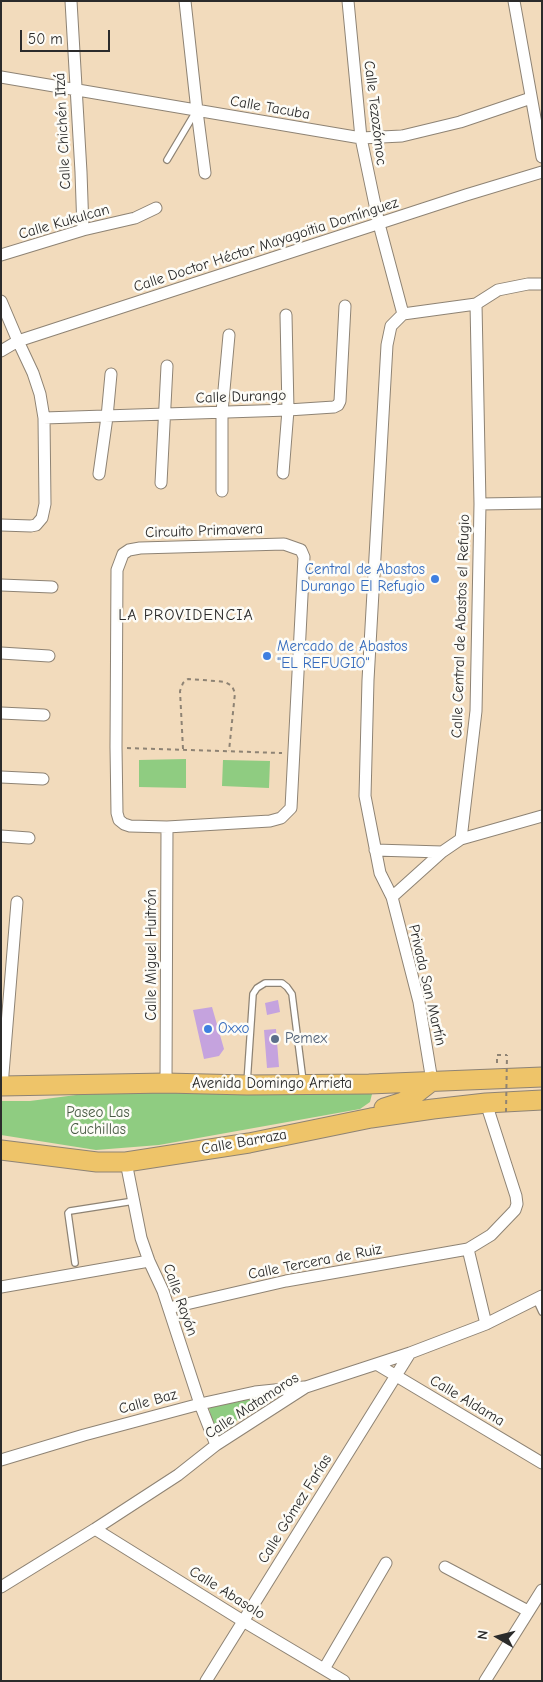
<!DOCTYPE html>
<html>
<head>
<meta charset="utf-8">
<style>
  body { margin:0 }
  #map { position:relative; width:543px; height:1682px; overflow:hidden; background:#f2dbbc; font-family:"Comic Neue",sans-serif }
  canvas { display:block }
  .frame { position:absolute; inset:0; border:2px solid #2b2b2b; pointer-events:none }
  .north { position:absolute; left:473px; top:1612px; width:50px; height:50px; -webkit-text-stroke:4px #fdfcf7; paint-order:stroke; rotate:278deg; font-size:14px; font-weight:700; line-height:20px; text-align:center; color:#2b2b2b }
  .north::after { content:''; display:block; margin:auto; width:18px; height:22px; background:#2b2b2b; clip-path:polygon(50% 0,100% 100%,50% 72%,0 100%) }
  .scale { position:absolute; left:20px; top:30px; width:90px; height:22px; box-sizing:border-box; border:2px solid #2b2b2b; border-top:0; padding-left:6px; font-size:15px; line-height:18px; white-space:nowrap; color:#2b2b2b; -webkit-text-stroke:4px #fdfcf7; paint-order:stroke }
</style>
</head>
<body>
<div id="map">
<canvas width="543" height="1682"></canvas>
<div class="frame"></div>
<div class="north">N</div>
<div class="scale">50 m</div>
</div>
<script>
const g = document.querySelector('canvas').getContext('2d');
g.lineJoin = 'round';
function fill(path, color) {
  g.fillStyle = color;
  g.fill(path, 'evenodd');
}
function shape(rows) {
  const path = new Path2D();
  for (const r of rows) {
    path.moveTo(r[0], r[1]);
    for (let i = 2; i < r.length; i += 2) path.lineTo(r[i], r[i + 1]);
  }
  return path;
}
function stroke(path, color, width, dash) {
  g.strokeStyle = color;
  g.lineWidth = width;
  g.lineCap = dash ? 'butt' : 'round';
  g.setLineDash(dash || []);
  g.stroke(path);
}
function drawText(font, color, halo, rows, align = 'center') {
  g.font = font + ' "Comic Neue",sans-serif';
  g.lineWidth = 5;
  g.setLineDash([]);
  g.textBaseline = 'middle';
  g.strokeStyle = halo;
  g.fillStyle = color;
  for (const [text, x, y, turn = 0] of rows) {
    g.save();
    g.translate(x, y);
    g.rotate((+turn || 0) * Math.PI / 180);
    g.textAlign = isNaN(turn) ? turn : align;
    if (halo) g.strokeText(text, 0, 0);
    g.fillText(text, 0, 0);
    g.restore();
  }
}
fill(shape([
  [186,759,186,788,139,787,139,760],
  [223,760,270,761,269,788,222,786],
  [359,1091,372,1094,370,1102,360,1109,159,1145,96,1150,1,1135,1,1101,30,1101,76,1095,114,1093],
  [272,1390,217,1438,208,1405]
]), '#8fcc81');
fill(shape([
  [278,1000,280,1012,267,1015,265,1003],
  [212,1007,224,1049,219,1056,204,1059,193,1010],
  [276,1029,279,1067,267,1068,264,1030]
]), '#c5a3de');
const service = shape([
  [167,160,195,113],
  [247,1083,253,994,257,988,265,983,282,983,287,987,292,994,303,1081],
  [75,1263,68,1213,70,1211,134,1201],
  [536,1299,542,1312]
]);
const minor = shape([
  [71,1,81,172,83,230],
  [185,1,197,111,205,173],
  [348,1,361,138,379,224,403,314],
  [514,1,542,157],
  [1,77,361,138,402,136,460,122,531,98],
  [1,255,83,230,135,218,156,208],
  [1,301,18,341,33,373,40,394,44,418,45,504,42,518,36,525,31,526,1,525],
  [403,314,391,326,387,345,368,680,365,796,380,873,392,897,419,1002,432,1081],
  [403,314,476,304,498,290,528,284,542,284],
  [1,351,18,341,466,195,542,172],
  [44,418,288,410,334,407,338,405,340,401,345,306],
  [283,473,288,410,286,315],
  [99,474,107,417,111,374],
  [161,483,167,366],
  [222,491,222,412,229,335],
  [480,504,542,503],
  [284,544,301,550,304,557,291,808,281,818,270,821,167,827,130,826,124,824,119,820,117,813,116,747,117,570,123,554,129,550,140,548,284,544],
  [1,585,52,587],
  [1,653,49,656],
  [1,713,44,715],
  [1,777,43,779],
  [1,836,29,838],
  [461,839,476,711,480,504,476,304],
  [375,850,442,852],
  [392,897,442,852,461,839,542,816],
  [166,1083,167,827],
  [2,1086,17,902],
  [126,1162,141,1238,149,1261,163,1291,200,1404,216,1445],
  [468,1249,486,1324],
  [1,1287,149,1261],
  [169,1308,286,1281,468,1249,491,1235,515,1210,517,1204,516,1196,486,1103],
  [378,1365,542,1463],
  [1,1460,84,1435,200,1404,255,1392,304,1387],
  [95,1529,243,1621,344,1681],
  [445,1567,528,1611],
  [1,1587,95,1529,178,1475,216,1445,306,1387,410,1353,486,1324,542,1296],
  [324,1669,386,1563],
  [206,1681,410,1353],
  [485,1681,542,1590]
]);
const primary = shape([
  [1,1086,166,1083,247,1085,369,1084,542,1077],
  [384,1108,403,1102,414,1095,432,1081],
  [1,1150,97,1162,126,1162,249,1143,371,1118,433,1109,486,1103,542,1100]
]);
stroke(service, '#8e8374', 8);
stroke(minor, '#8e8374', 13);
stroke(primary, '#8e8374', 21);
stroke(shape([
  [127,748,282,753],
  [183,749,180,691,183,683,188,679,216,681,225,682,232,686,235,693,229,751],
  [497,1063,497,1055,507,1055]
]), '#8e8374', 2, [4, 4]);
stroke(service, '#fff', 5.5);
stroke(minor, '#fff', 11);
stroke(primary, '#eec469', 19);
stroke(shape([
  [506,1112,507,1055]
]), '#8e8374', 2, [4, 4]);
for (const [x, y, r, color] of [
  [435,579,5,"#3f7fe0"],
  [267,656,5,"#3f7fe0"],
  [208,1029,5,"#3f7fe0"],
  [275,1039,5,"#5c6f8a"]
]) {
  const dot = new Path2D();
  dot.arc(x, y, r, 0, 2 * Math.PI);
  g.fillStyle = color;
  g.fill(dot);
  stroke(dot, '#fdfcf7', 2);
}
drawText('15px', '#2b2b2b', '#fdfcf7', [
  ["Calle Tacuba",270,108,10],
  ["Calle Tezozómoc",375,113,83],
  ["Calle Chichén Itzá",63,131,-93],
  ["Calle Kukulcan",64,222,-16],
  ["Calle Doctor Héctor Mayagoitia Domínguez",266,245,-18],
  ["Calle Durango",241,397,-2],
  ["Circuito Primavera",204,531,-2],
  ["Calle Central de Abastos el Refugio",461,626,-88],
  ["Calle Miguel Huitrón",152,955,-90],
  ["Privada San Martín",427,985,77],
  ["Avenida Domingo Arrieta",272,1084],
  ["Calle Barraza",244,1142,-10],
  ["Calle Tercera de Ruiz",315,1262,-11],
  ["Calle Rayón",180,1300,70],
  ["Calle Aldama",467,1401,31],
  ["Calle Baz",148,1402,-15],
  ["Calle Matamoros",252,1406,-33],
  ["Calle Gómez Farías",295,1509,-58],
  ["Calle Abasolo",227,1593,32]
]);
drawText('15px', '#366cbe', '#fdfcf7', [
  ["Central de Abastos",425,570,"right"],
  ["Durango El Refugio",425,587,"right"],
  ["Mercado de Abastos",277,647],
  ["\"EL REFUGIO\"",277,664],
  ["Oxxo",218,1029]
], 'left');
drawText('15px', '#4e5e75', '#fdfcf7', [
  ["Pemex",285,1039]
], 'left');
drawText('15px', '#495b45', '#fdfcf7', [
  ["Paseo Las",98,1113],
  ["Cuchillas",98,1130]
]);
g.letterSpacing = '1px';
drawText('16px', '#2b2b2b', '#fdfcf7', [
  ["LA PROVIDENCIA",186,615]
]);
g.letterSpacing = '0px';
</script>
</body>
</html>
